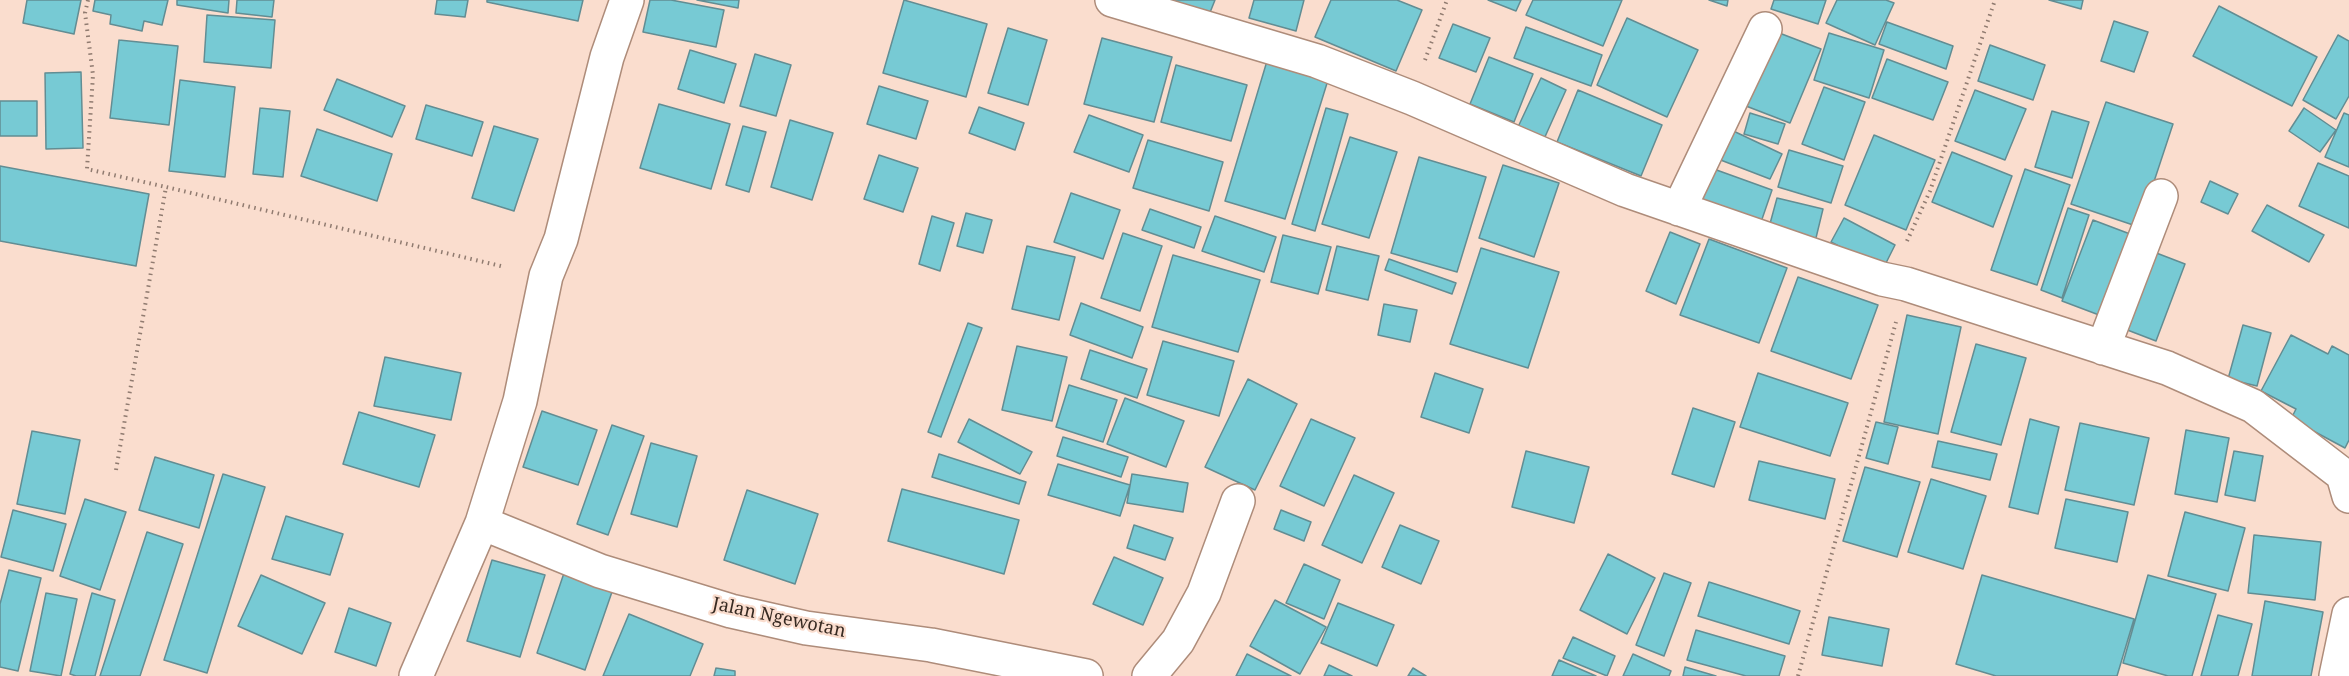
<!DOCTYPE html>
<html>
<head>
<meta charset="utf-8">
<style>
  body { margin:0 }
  canvas { display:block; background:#faddce }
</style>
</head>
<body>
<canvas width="2349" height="676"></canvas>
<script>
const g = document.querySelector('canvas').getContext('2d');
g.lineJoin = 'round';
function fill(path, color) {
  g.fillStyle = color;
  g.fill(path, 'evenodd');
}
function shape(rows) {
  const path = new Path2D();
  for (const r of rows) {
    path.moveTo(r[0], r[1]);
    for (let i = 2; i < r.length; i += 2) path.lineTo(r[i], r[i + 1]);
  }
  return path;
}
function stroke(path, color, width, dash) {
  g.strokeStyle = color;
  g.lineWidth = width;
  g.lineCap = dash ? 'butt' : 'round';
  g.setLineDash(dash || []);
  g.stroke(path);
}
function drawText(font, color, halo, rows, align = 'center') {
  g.font = font + ' "Noto Serif",serif';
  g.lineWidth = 4.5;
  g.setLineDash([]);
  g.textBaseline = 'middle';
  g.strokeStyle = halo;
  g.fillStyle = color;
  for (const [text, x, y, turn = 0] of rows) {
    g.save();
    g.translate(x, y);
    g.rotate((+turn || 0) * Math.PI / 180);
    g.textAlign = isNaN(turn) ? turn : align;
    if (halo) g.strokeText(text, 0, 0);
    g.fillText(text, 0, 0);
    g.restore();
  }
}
const building = shape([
  [27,0,81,0,74,34,23,23,27,0],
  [95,0,168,0,162,25,144,21,142,31,110,24,111,15,93,11,95,0],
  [177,0,229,0,228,13,177,5,177,0],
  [237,0,274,0,272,17,236,13,237,0],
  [437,0,468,0,465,17,435,14,437,0],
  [487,0,583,0,578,21,487,2,487,0],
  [650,0,671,0,724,10,716,47,643,32,650,0],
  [697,0,739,0,738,8,697,0],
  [904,0,987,24,966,97,883,73,904,0],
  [1175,0,1215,0,1207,20,1172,6,1175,0],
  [1254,0,1304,0,1296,31,1249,18,1254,0],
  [1331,0,1397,0,1422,10,1396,71,1315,37,1331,0],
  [1488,0,1521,0,1516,11,1488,0],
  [1533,0,1622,0,1603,46,1526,15,1533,0],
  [1709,0,1728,0,1727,6,1709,0],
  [1774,0,1826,0,1818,24,1771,9,1774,0],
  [1837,0,1886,0,1894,3,1875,45,1826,23,1837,0],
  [2049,0,2083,0,2081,9,2049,0],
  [2219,6,2317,57,2292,106,2193,56,2219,6],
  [207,15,275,20,271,68,204,62,207,15],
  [1627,18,1698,50,1667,117,1597,85,1627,18],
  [2114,21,2148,32,2134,72,2101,61,2114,21],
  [1887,22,1953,46,1946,69,1879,44,1887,22],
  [1453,24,1490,38,1476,72,1439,58,1453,24],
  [1526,27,1602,55,1591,86,1514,58,1526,27],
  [1008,28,1047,40,1028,105,988,93,1008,28],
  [1774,31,1821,49,1790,123,1746,106,1774,31],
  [1829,33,1884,50,1869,98,1814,80,1829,33],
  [2338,35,2349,41,2349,96,2336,119,2303,100,2338,35],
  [1102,38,1172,57,1154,122,1084,104,1102,38],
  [119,40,178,46,169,125,110,118,119,40],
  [1990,45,2045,65,2033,100,1978,81,1990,45],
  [690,50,736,64,724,103,678,89,690,50],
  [755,54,791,65,776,116,740,106,755,54],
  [1489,57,1533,74,1514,122,1470,104,1489,57],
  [1887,59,1948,82,1933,120,1872,98,1887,59],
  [1267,61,1328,80,1285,219,1225,201,1267,61],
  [1176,65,1247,85,1231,141,1161,122,1176,65],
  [81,72,83,148,46,149,45,73,81,72],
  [1541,78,1566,90,1544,139,1518,127,1541,78],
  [337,79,405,106,392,137,324,110,337,79],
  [180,80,235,87,225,177,169,171,180,80],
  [879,86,928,101,916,139,867,124,879,86],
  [1824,87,1865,102,1844,160,1802,144,1824,87],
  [1578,90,1662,125,1641,176,1557,142,1578,90],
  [1975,90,2026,109,2005,160,1955,141,1975,90],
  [0,101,37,101,37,136,0,136,0,101],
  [2106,102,2173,124,2139,227,2071,204,2106,102],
  [659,104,730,124,711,189,640,168,659,104],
  [426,105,483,122,472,156,416,139,426,105],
  [979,107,1024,123,1015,150,969,133,979,107],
  [260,108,290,111,283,177,253,174,260,108],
  [1326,108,1348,114,1315,231,1292,224,1326,108],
  [2304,108,2336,130,2320,152,2289,131,2304,108],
  [2052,111,2089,122,2072,178,2035,167,2052,111],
  [1750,113,1785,124,1778,144,1744,134,1750,113],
  [2344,113,2349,115,2349,167,2325,157,2344,113],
  [1089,115,1143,135,1129,172,1074,152,1089,115],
  [790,120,833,133,812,200,771,187,790,120],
  [494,126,538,139,514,211,472,198,494,126],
  [743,126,766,132,749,192,726,185,743,126],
  [1727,128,1782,154,1770,179,1718,159,1727,128],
  [317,129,392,154,377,201,301,176,317,129],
  [1874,135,1935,160,1906,230,1845,205,1874,135],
  [1350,137,1397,152,1369,238,1322,224,1350,137],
  [1148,140,1223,162,1209,211,1133,188,1148,140],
  [1789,150,1843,166,1831,203,1778,187,1789,150],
  [1952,152,2012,176,1993,227,1932,202,1952,152],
  [879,155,918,168,903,212,864,199,879,155],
  [1419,157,1486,177,1457,272,1391,253,1419,157],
  [2318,163,2349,176,2349,228,2299,206,2318,163],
  [1503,165,1559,183,1534,257,1479,238,1503,165],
  [0,166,149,194,136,266,0,241,0,166],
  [1711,168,1772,190,1760,225,1699,204,1711,168],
  [2025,169,2070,185,2037,285,1991,270,2025,169],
  [2210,181,2238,194,2228,214,2201,202,2210,181],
  [1071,193,1120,210,1103,259,1054,242,1071,193],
  [1777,198,1823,209,1815,242,1768,231,1777,198],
  [2267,205,2324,235,2309,262,2252,231,2267,205],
  [2068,208,2089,215,2062,298,2041,290,2068,208],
  [1150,209,1201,227,1194,248,1142,230,1150,209],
  [966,213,992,220,983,253,957,246,966,213],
  [932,216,954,223,940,271,919,264,932,216],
  [1215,216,1276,237,1264,272,1202,251,1215,216],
  [1844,218,1895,245,1883,269,1831,242,1844,218],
  [2093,220,2138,237,2107,318,2062,301,2093,220],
  [1670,232,1700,244,1676,304,1646,291,1670,232],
  [1123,233,1162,246,1140,311,1101,298,1123,233],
  [1283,235,1331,247,1318,294,1271,282,1283,235],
  [1709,239,1787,268,1759,343,1680,315,1709,239],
  [1027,246,1075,257,1059,320,1012,309,1027,246],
  [1337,246,1379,256,1368,300,1326,290,1337,246],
  [1481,248,1559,272,1528,368,1450,344,1481,248],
  [2146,249,2185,264,2156,341,2117,326,2146,249],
  [1173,255,1260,280,1238,352,1152,327,1173,255],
  [1389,259,1456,283,1452,294,1385,270,1389,259],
  [1798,277,1878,305,1851,379,1771,351,1798,277],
  [1081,303,1143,327,1132,358,1070,335,1081,303],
  [1384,304,1417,310,1410,342,1378,335,1384,304],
  [1907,315,1961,327,1938,434,1884,422,1907,315],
  [968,323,982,328,941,437,928,432,968,323],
  [2243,325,2271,333,2257,386,2228,379,2243,325],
  [2291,335,2328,354,2332,346,2349,355,2349,440,2345,448,2291,419,2296,409,2261,391,2291,335],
  [1163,341,1234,361,1219,416,1147,395,1163,341],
  [1976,344,2026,358,2001,445,1951,432,1976,344],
  [1017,346,1067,357,1052,421,1002,410,1017,346],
  [1090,350,1147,369,1137,398,1081,379,1090,350],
  [385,357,461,373,451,420,374,406,385,357],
  [1435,373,1483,389,1469,433,1421,417,1435,373],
  [1758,373,1848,403,1830,456,1740,427,1758,373],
  [1248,379,1297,404,1255,490,1205,467,1248,379],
  [1069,385,1117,400,1103,442,1056,427,1069,385],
  [1125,398,1184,421,1166,467,1107,444,1125,398],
  [1693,408,1735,422,1714,487,1672,474,1693,408],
  [542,411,597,430,578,485,523,467,542,411],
  [359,412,435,435,419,487,343,464,359,412],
  [969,419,1032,452,1020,474,958,442,969,419],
  [1311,419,1355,438,1324,506,1280,486,1311,419],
  [2030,419,2059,427,2038,514,2009,507,2030,419],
  [1876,422,1898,427,1888,464,1866,458,1876,422],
  [2080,423,2149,438,2134,505,2065,490,2080,423],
  [612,425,644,436,608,535,577,524,612,425],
  [2186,430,2229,438,2217,502,2175,494,2186,430],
  [32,431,80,440,65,514,17,504,32,431],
  [1063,437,1128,457,1121,477,1057,456,1063,437],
  [1938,441,1997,454,1990,480,1932,467,1938,441],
  [651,443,697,456,677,527,631,514,651,443],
  [1526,451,1589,467,1574,523,1512,507,1526,451],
  [2234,451,2263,456,2255,501,2225,495,2234,451],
  [939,454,1026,482,1019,504,932,477,939,454],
  [155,457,214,475,199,528,139,510,155,457],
  [1759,461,1835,479,1825,519,1749,500,1759,461],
  [1058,464,1130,485,1120,516,1048,495,1058,464],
  [1865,467,1920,482,1897,557,1843,541,1865,467],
  [223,474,265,487,207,673,164,660,223,474],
  [1132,474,1188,483,1183,512,1127,503,1132,474],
  [1354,475,1394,493,1362,563,1322,545,1354,475],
  [1931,479,1986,496,1963,569,1908,552,1931,479],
  [902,489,1019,520,1004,574,888,541,902,489],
  [747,490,818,514,795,584,724,560,747,490],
  [85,499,126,512,100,590,60,576,85,499],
  [2066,499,2128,512,2117,562,2055,548,2066,499],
  [13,510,66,524,53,571,1,557,13,510],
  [1281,510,1311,522,1304,541,1274,529,1281,510],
  [2185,512,2245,528,2228,591,2168,576,2185,512],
  [286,516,343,534,330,575,272,559,286,516],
  [1134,525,1173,538,1165,560,1127,548,1134,525],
  [1400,525,1439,541,1421,584,1382,567,1400,525],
  [147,532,183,544,160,615,140,676,100,676,147,532],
  [2254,535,2321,542,2315,600,2248,593,2254,535],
  [1608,554,1655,578,1627,634,1580,610,1608,554],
  [1114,557,1163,578,1143,625,1093,604,1114,557],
  [492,560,545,575,520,657,467,641,492,560],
  [1304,564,1340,580,1324,619,1286,603,1304,564],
  [9,570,41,578,18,671,0,667,0,604,9,570],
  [564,573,613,589,585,670,537,653,564,573],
  [1664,573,1691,583,1664,656,1636,645,1664,573],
  [261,575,325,603,302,654,238,626,261,575],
  [1982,575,2134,619,2117,676,1996,676,1956,664,1982,575],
  [2148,575,2216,594,2192,676,2168,676,2123,663,2148,575],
  [1709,582,1800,611,1789,644,1698,616,1709,582],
  [46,593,77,599,61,676,30,671,46,593],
  [92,593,115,600,95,676,76,676,70,674,92,593],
  [1275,600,1326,627,1300,674,1250,646,1275,600],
  [2265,601,2323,612,2311,676,2252,676,2265,601],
  [1338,603,1394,625,1377,666,1321,643,1338,603],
  [349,608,391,623,376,666,335,652,349,608],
  [629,614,703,644,690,676,603,676,629,614],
  [2218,615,2252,624,2238,676,2201,676,2218,615],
  [1829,617,1889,629,1882,666,1822,655,1829,617],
  [1696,630,1785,656,1779,676,1746,676,1687,660,1696,630],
  [1573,637,1615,656,1607,676,1563,658,1573,637],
  [1247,654,1291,676,1236,676,1247,654],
  [1633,654,1671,671,1669,676,1623,676,1633,654],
  [1559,660,1596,676,1552,676,1559,660],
  [1329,665,1352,676,1324,676,1329,665],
  [1685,667,1716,676,1683,676,1685,667],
  [716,668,735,671,735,676,714,676,716,668],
  [1413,668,1426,676,1408,676,1413,668]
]);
fill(building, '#77cad4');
stroke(building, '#628d93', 1.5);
const minor = shape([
  [1112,0,1317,61,1412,98,1625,190,1882,279,1906,284,2167,368,2253,406,2343,475,2349,496],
  [1679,209,1765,29],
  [2103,348,2161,196],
  [482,523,600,571,731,611,806,628,931,645,1086,676],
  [416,676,482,523,520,401,546,276,561,239,607,57,627,0],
  [1149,676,1178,641,1204,593,1238,501],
  [2336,676,2349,614]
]);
stroke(minor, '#ae8c7a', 36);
stroke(shape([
  [88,0,85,13,93,75,87,169,166,187],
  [1425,60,1447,0],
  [1907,241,1930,191,1995,0],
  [116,470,166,187,505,267],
  [1798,676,1896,322]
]), '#907b70', 4, [1.5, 4.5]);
stroke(minor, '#fff', 33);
drawText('18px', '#372a22', '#faddce', [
  ["Jalan Ngewotan",779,618,12]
]);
</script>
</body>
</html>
